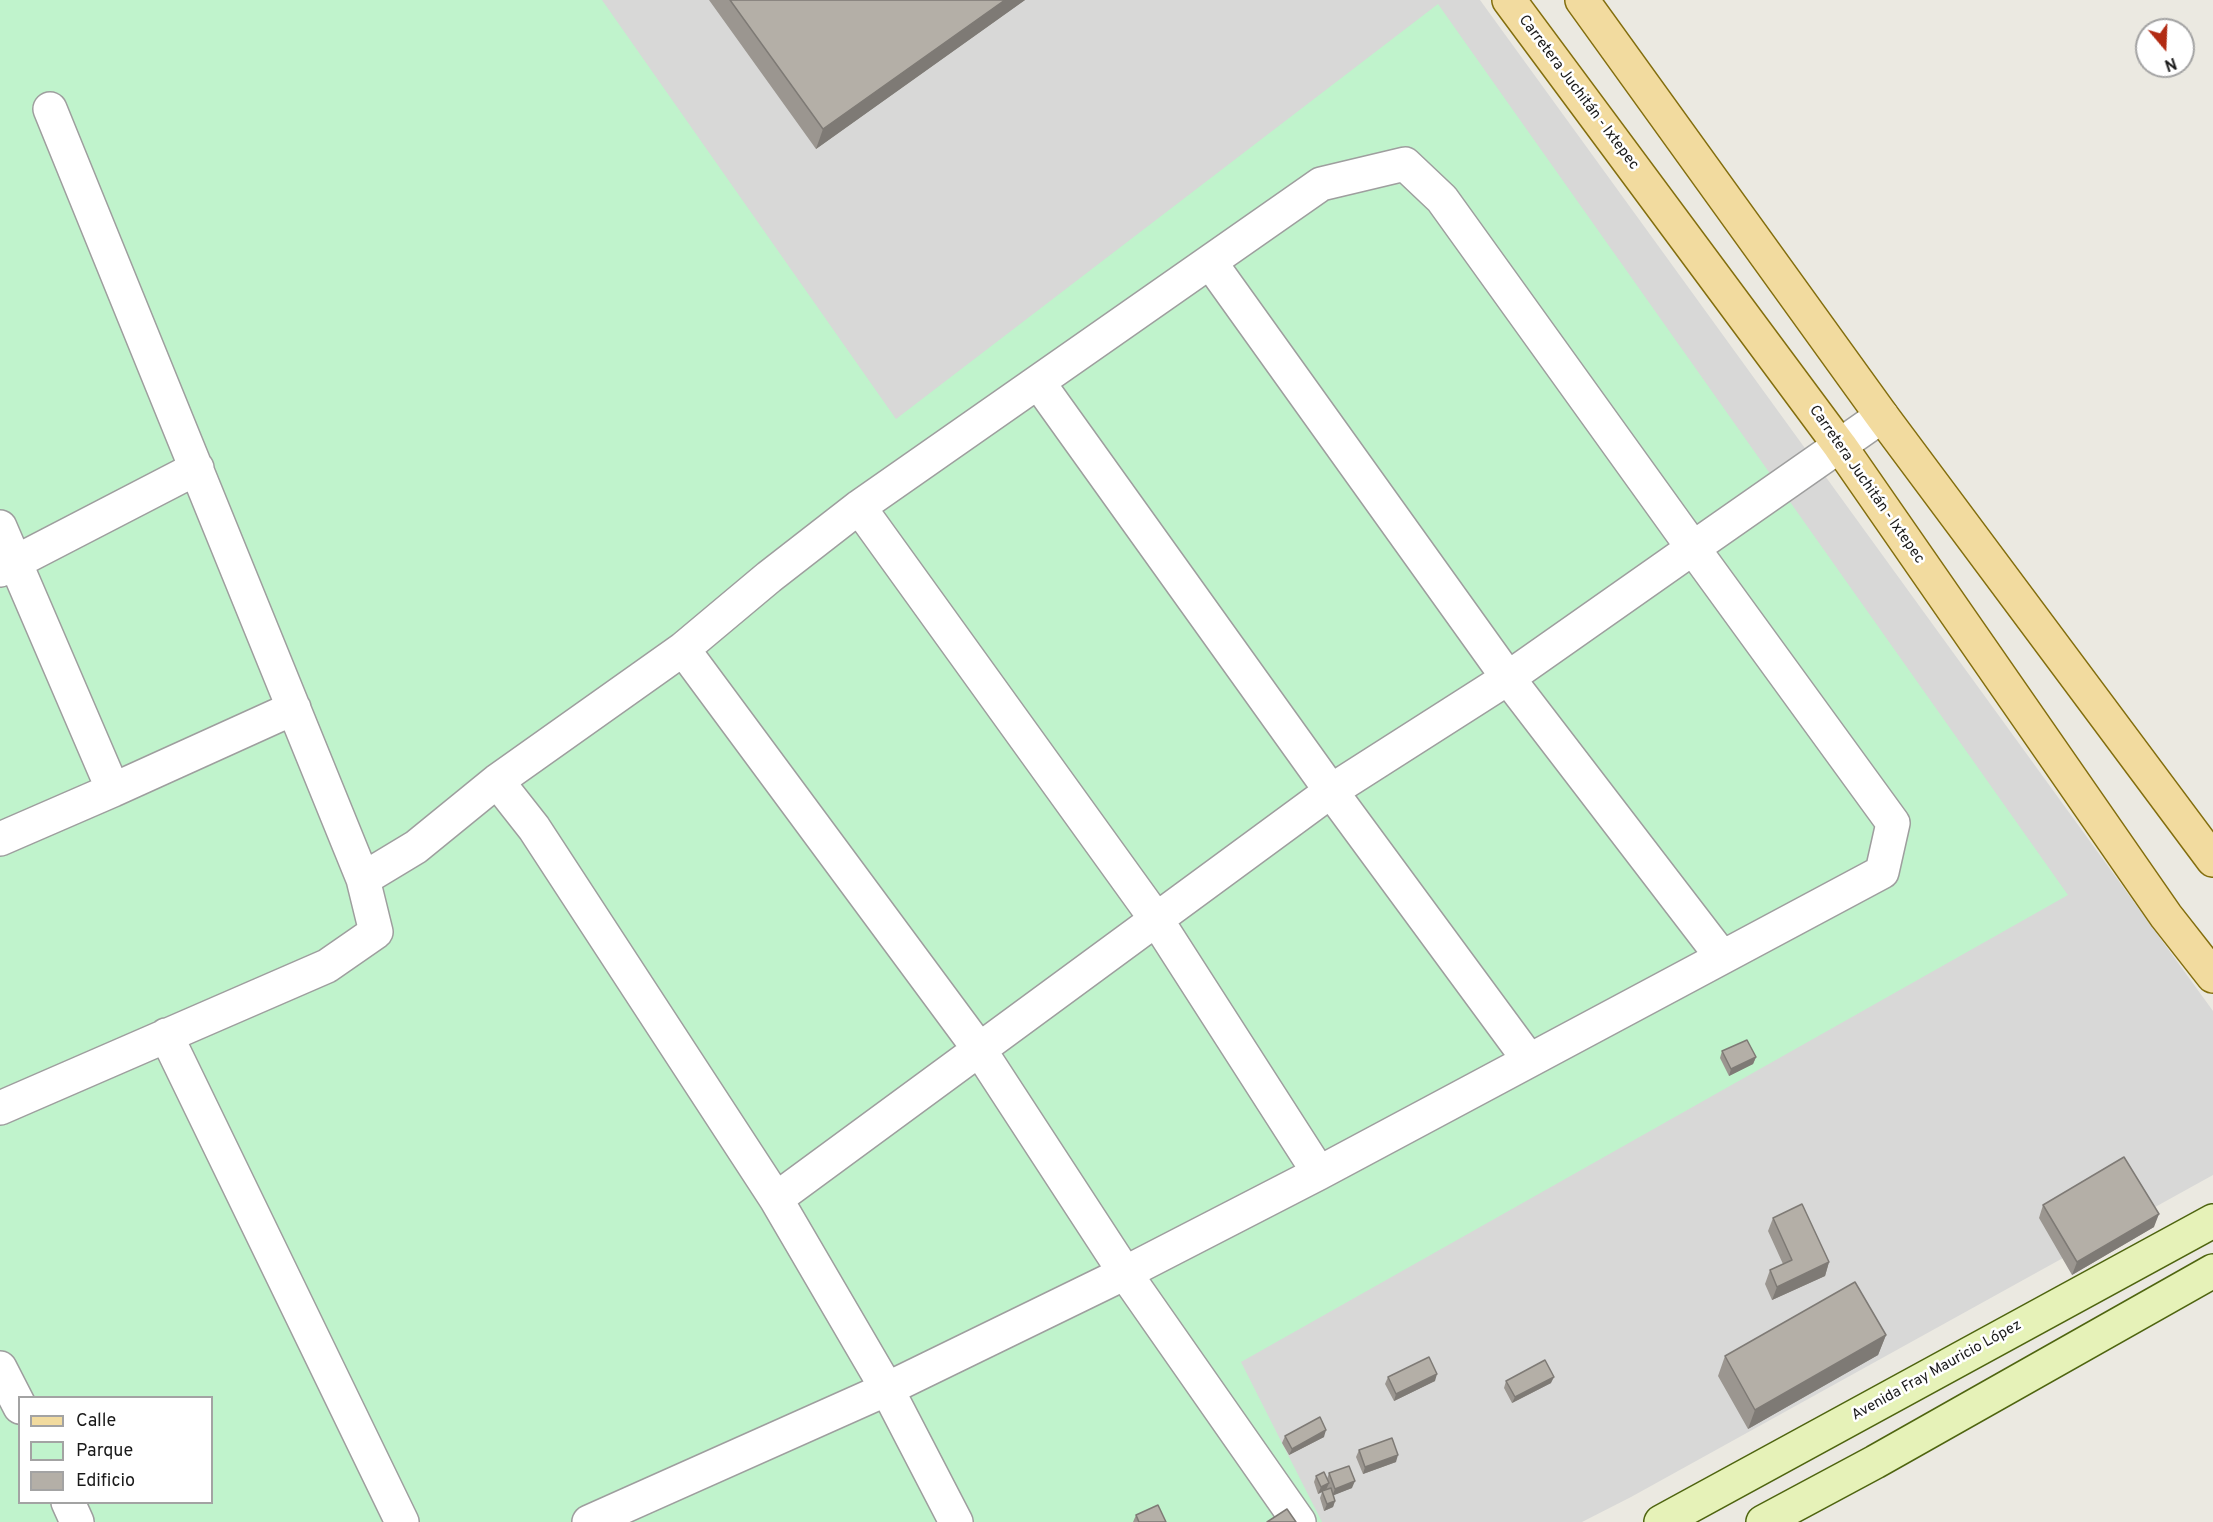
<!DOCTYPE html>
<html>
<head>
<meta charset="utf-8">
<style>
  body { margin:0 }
  #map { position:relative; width:2213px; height:1522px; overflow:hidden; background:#ebe9e1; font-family:Overpass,sans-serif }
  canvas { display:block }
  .legend { position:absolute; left:18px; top:1396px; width:195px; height:108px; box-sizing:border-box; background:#fff; border:2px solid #a3a3a3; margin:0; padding:8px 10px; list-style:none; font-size:18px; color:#1a1a1a }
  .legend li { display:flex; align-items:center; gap:12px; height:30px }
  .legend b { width:30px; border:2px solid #a3a3a3 }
  .north { position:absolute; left:2135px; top:18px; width:60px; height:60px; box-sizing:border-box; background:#fff; border:2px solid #a3a3a3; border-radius:50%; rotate:161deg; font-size:16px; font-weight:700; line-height:24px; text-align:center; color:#1a1a1a }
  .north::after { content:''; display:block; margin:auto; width:21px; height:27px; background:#b22b13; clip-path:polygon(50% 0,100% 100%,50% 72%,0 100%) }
</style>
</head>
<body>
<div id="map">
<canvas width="2213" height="1522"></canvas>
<ul class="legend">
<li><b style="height:8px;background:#f2db9f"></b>Calle</li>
<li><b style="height:16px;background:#c0f3cc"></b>Parque</li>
<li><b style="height:16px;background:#b4afa7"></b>Edificio</li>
</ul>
<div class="north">N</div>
</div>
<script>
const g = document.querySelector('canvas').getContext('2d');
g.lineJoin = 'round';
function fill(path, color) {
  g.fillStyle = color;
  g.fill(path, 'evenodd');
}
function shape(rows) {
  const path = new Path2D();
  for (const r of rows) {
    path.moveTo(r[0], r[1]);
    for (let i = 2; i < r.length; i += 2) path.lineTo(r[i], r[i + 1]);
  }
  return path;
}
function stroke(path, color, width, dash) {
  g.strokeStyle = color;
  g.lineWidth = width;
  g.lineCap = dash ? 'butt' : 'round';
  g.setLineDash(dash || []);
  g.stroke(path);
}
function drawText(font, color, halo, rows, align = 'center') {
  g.font = font + ' Overpass,sans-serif';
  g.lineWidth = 5;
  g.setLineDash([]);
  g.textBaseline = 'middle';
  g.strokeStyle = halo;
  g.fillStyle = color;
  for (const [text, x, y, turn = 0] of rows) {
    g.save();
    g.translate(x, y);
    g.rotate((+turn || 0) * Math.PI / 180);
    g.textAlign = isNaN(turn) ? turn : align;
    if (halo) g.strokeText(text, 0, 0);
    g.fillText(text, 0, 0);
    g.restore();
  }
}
fill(shape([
  [0,0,1480,0,2213,1011,2213,1175,1631,1497,1582,1522,0,1522],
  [20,1398,212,1398,212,1502,20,1502]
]), '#d8d8d7');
fill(shape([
  [0,0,602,0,896,419,1438,4,2068,895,1241,1362,1322,1522,0,1522],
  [20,1398,212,1398,212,1502,20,1502]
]), '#c0f3cc');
const street = shape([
  [1210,262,1508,678,1722,957],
  [1038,382,1331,791,1529,1060],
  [859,507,1156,919,1319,1173],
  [0,527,113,790,0,839],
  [0,570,197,468],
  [683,649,979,1049,1125,1273,1299,1522],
  [113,790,294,708],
  [363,879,416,847,497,781,683,649,769,577,859,507,1321,184,1405,164,1442,199,1693,548,1508,678,1331,791,776,1199,534,828,497,781],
  [166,1035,402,1522],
  [0,1108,327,966,376,932,363,879,50,109],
  [776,1199,887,1389,1125,1273,1319,1173,1882,872,1893,823,1693,548,1882,416],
  [0,1368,20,1407],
  [68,1502,77,1522],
  [589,1522,887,1389,956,1522]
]);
const secondary = shape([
  [1661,1522,2213,1221],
  [1763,1522,1875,1462,2213,1271]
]);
const primary = shape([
  [1509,0,1840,446,2166,916,2213,976],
  [1582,0,1882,416,2213,860]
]);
stroke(street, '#9e9e9e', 36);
stroke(secondary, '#4e640f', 36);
stroke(primary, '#836e0e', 36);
stroke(street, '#fff', 33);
stroke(secondary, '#e6f2b8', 33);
stroke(primary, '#f2db9f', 33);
fill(shape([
  [709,0,1025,0,816,149],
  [1722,1051,1756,1057,1753,1064,1729,1076,1720,1058],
  [2043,1205,2154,1227,2072,1275,2039,1218],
  [1773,1218,1829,1262,1825,1276,1772,1300,1765,1284,1770,1270,1783,1264,1768,1231],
  [1886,1335,1878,1355,1748,1429,1718,1376,1725,1356],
  [1388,1377,1435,1381,1394,1401,1385,1384],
  [1506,1381,1551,1383,1512,1403,1504,1388],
  [1285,1436,1324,1437,1289,1455,1282,1443],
  [1359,1450,1396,1462,1363,1474,1356,1457],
  [1329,1473,1352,1488,1333,1495,1335,1501,1333,1507,1324,1511,1320,1498,1322,1492,1318,1494,1314,1482,1316,1476,1327,1479],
  [1136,1515,1166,1522,1133,1522]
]), '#9b9690');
fill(shape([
  [1005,0,1025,0,816,149,823,129],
  [1756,1057,1753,1064,1729,1076,1731,1069],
  [2159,1214,2154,1227,2072,1275,2077,1262],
  [1829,1262,1825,1276,1772,1300,1777,1287],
  [1886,1335,1878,1355,1748,1429,1755,1410],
  [1437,1374,1435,1381,1394,1401,1396,1394],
  [1554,1377,1551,1383,1512,1403,1515,1397],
  [1326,1430,1324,1437,1289,1455,1292,1449],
  [1398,1455,1396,1462,1363,1474,1365,1467],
  [1355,1481,1352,1488,1332,1496,1335,1489],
  [1329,1483,1326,1490,1318,1494,1321,1487],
  [1335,1501,1333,1507,1324,1511,1327,1504]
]), '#7e7a75');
const building = shape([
  [730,0,1005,0,823,129,730,0],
  [1747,1040,1756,1057,1731,1069,1722,1051,1747,1040],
  [2124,1157,2159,1214,2077,1262,2043,1205,2124,1157],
  [1802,1204,1829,1262,1777,1287,1770,1270,1792,1260,1773,1218,1802,1204],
  [1855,1282,1886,1335,1755,1410,1725,1356,1855,1282],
  [1429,1357,1437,1374,1396,1394,1388,1377,1429,1357],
  [1545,1360,1554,1377,1515,1397,1506,1381,1545,1360],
  [1320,1417,1326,1430,1292,1449,1285,1436,1320,1417],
  [1392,1438,1398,1455,1365,1467,1359,1450,1392,1438],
  [1349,1466,1355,1481,1335,1489,1329,1473,1349,1466],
  [1324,1472,1329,1483,1321,1487,1316,1476,1324,1472],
  [1331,1488,1335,1501,1327,1504,1322,1491,1331,1488],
  [1158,1505,1166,1522,1139,1522,1136,1515,1158,1505],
  [1287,1509,1296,1522,1267,1522,1287,1509]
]);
fill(building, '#b4afa7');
stroke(building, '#7e7a75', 1.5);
drawText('15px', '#1a1a1a', '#fff', [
  ["Carretera Juchitán - Ixtepec",1578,93,53],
  ["Carretera Juchitán - Ixtepec",1866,485,55],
  ["Avenida Fray Mauricio López",1937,1371,-29]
]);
</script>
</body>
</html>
